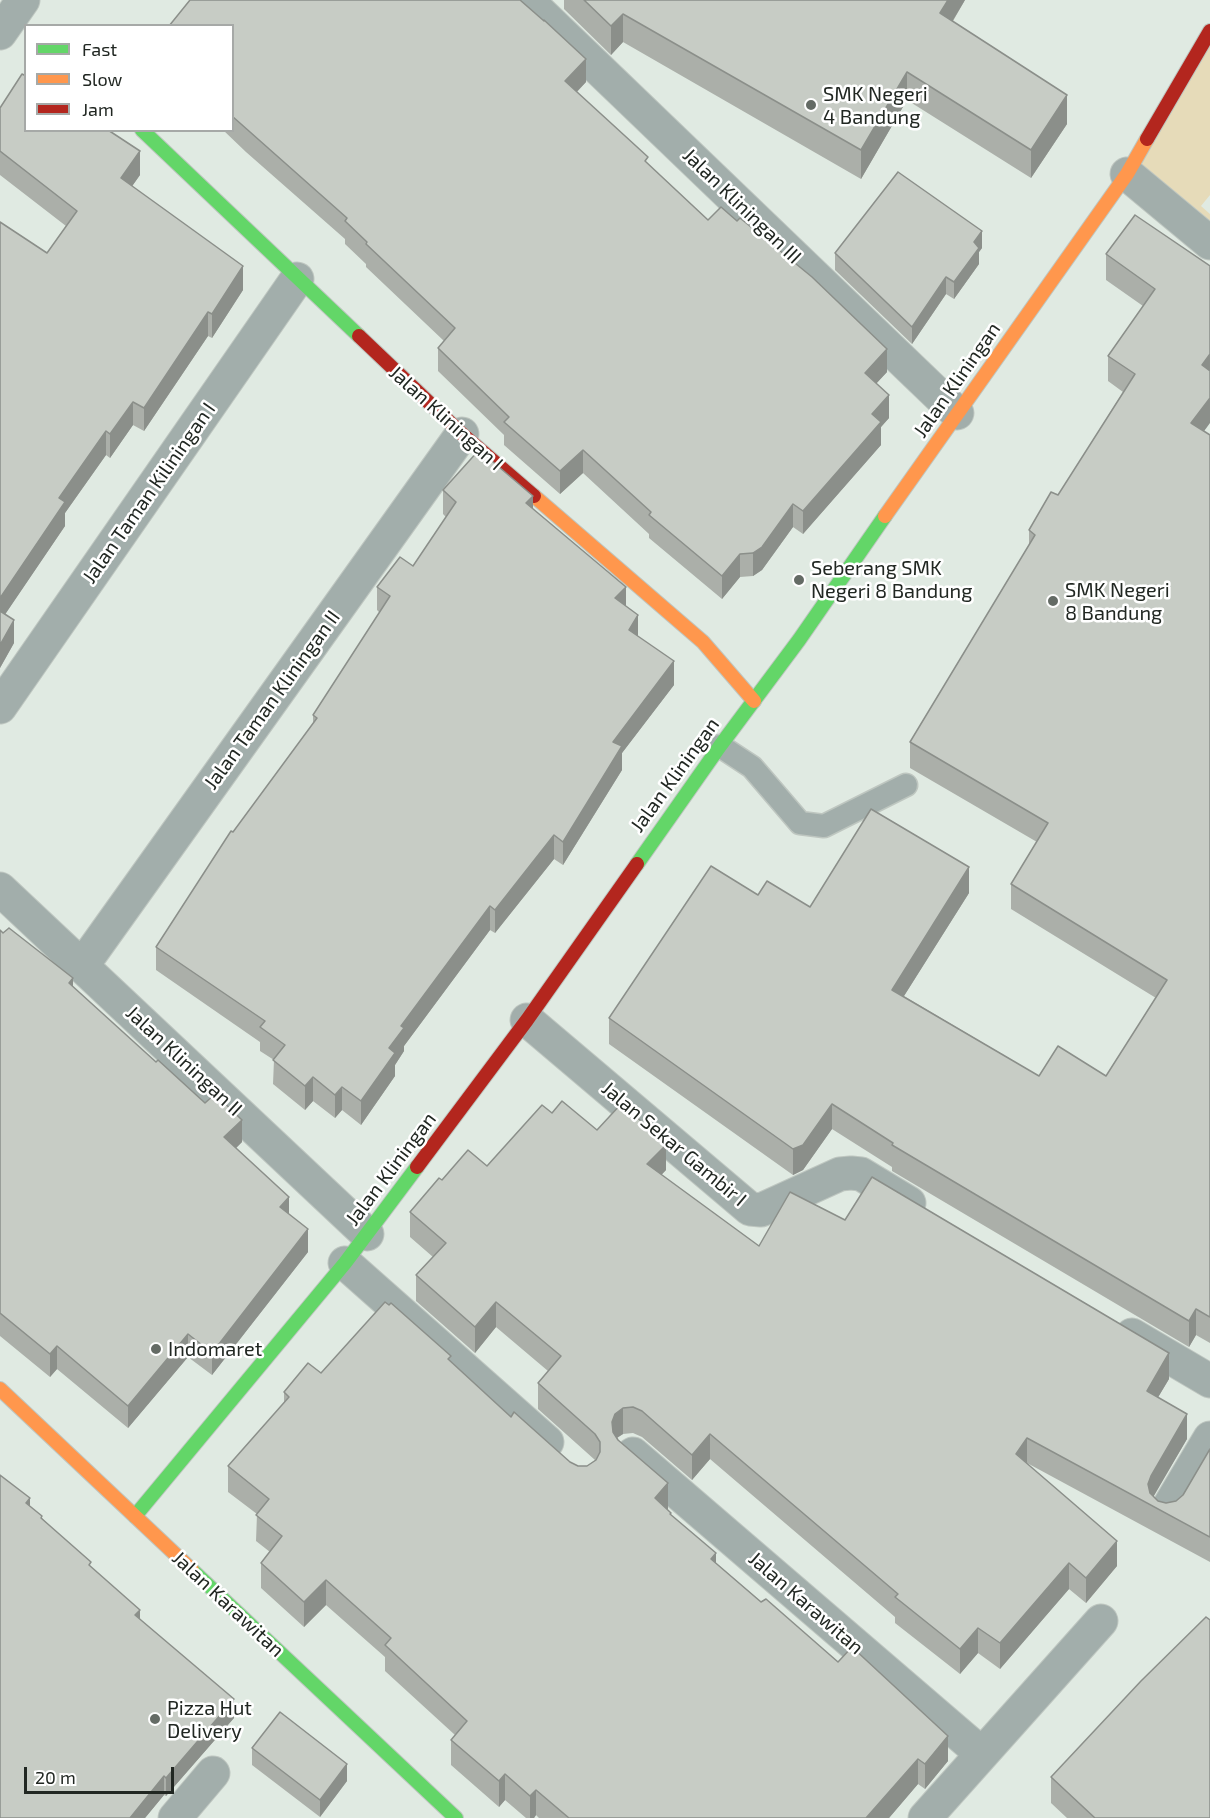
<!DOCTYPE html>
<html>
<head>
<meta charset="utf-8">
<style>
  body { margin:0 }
  #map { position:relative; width:1210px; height:1818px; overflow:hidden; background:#e0eae2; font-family:"Exo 2",sans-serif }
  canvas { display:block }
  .legend { position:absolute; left:24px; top:24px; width:210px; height:108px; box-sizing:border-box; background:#fff; border:2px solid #a6a9a7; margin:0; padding:8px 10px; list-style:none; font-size:18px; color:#212722 }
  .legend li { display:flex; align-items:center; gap:12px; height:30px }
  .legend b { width:30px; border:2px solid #a6a9a7 }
  .scale { position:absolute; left:24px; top:1767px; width:150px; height:27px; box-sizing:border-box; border:3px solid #212722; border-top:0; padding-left:8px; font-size:18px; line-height:21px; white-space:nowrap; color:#212722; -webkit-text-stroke:4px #fff; paint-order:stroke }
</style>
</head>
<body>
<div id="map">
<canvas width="1210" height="1818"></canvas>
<ul class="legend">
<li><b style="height:8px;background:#63d668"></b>Fast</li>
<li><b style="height:8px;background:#ff974d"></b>Slow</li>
<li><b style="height:8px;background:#b3261e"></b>Jam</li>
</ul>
<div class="scale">20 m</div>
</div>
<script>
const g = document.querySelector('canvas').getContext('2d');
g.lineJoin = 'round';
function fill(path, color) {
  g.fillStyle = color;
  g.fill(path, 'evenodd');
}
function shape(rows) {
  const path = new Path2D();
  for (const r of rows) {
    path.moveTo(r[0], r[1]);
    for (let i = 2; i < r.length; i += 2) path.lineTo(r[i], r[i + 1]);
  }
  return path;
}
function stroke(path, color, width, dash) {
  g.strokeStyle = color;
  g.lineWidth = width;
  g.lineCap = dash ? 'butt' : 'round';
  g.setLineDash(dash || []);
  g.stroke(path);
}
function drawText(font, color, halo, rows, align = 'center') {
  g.font = font + ' "Exo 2",sans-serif';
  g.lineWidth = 5;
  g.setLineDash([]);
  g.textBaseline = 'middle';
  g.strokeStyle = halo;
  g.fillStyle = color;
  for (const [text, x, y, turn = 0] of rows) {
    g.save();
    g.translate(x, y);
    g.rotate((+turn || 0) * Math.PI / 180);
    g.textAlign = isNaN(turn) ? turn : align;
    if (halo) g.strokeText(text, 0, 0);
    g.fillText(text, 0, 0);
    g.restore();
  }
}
fill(shape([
  [1210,45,1210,195,1201,206,1210,214,1210,235,1134,173]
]), '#e6dbb9');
const lane = shape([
  [720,746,752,767,800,823,824,826,906,785]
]);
const street = shape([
  [527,0,957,413],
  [0,33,23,0],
  [1127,174,1210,243],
  [0,707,297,279],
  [0,889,367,1234],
  [82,966,462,434],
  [527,1020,750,1209,761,1210,840,1174,851,1173,861,1174,909,1203],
  [345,1263,547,1442],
  [1132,1335,1210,1381],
  [633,1454,982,1754],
  [1167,1510,1210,1438],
  [175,1818,213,1773],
  [925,1818,1101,1621]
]);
const fast = shape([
  [142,130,359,336],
  [637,864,720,746,799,640,885,516],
  [135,1516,345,1263,417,1167],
  [192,1570,456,1818]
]);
const slow = shape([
  [534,496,703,642,754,701],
  [885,516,1127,174,1147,139],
  [0,1389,192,1570]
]);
const jam = shape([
  [1147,139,1210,31],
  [359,336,462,434,534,496],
  [417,1167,527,1020,637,864]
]);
stroke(lane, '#bec6c0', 25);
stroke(street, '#bec6c0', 35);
stroke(fast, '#bec6c0', 16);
stroke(slow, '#bec6c0', 16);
stroke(jam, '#bec6c0', 16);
stroke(lane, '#a2aeab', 22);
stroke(street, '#a2aeab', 33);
stroke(fast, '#63d668', 14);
stroke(slow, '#ff974d', 14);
stroke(jam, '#b3261e', 14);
fill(shape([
  [564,0,965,0,953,21,1067,124,1031,178,907,100,861,179,623,42,611,55,564,9],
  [232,26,586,82,577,92,648,164,708,220,887,372,876,383,889,418,881,427,881,445,803,534,793,527,762,570,753,576,740,577,722,599,649,538,649,534,583,473,560,494,504,445,504,435,438,371,438,348,444,341,366,267,366,264,345,244,345,239,246,152,223,130,232,130],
  [0,108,140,175,132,186,243,290,212,338,208,336,144,431,133,425,110,458,106,455,65,513,65,526,5,614,14,643,0,668,0,222,47,253,66,226,0,175],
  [1135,215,1204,431,1210,435,1210,1343,1196,1335,1189,1347,892,1171,892,1167,832,1129,803,1170,793,1175,609,1044,609,1018,758,895,810,907,969,893,904,996,1039,1076,1106,1076,1156,998,1011,909,1011,884,1037,842,910,768,910,742,1029,546,1029,530,1058,495,1123,392,1108,381,1108,356,1143,306,1106,280,1106,254],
  [982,248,979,252,979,264,954,299,946,294,912,344,835,270,835,253],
  [443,490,533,509,626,606,638,637,674,685,622,753,622,770,563,865,554,859,495,933,490,930,404,1046,404,1051,395,1065,395,1076,361,1125,342,1110,335,1118,313,1101,305,1110,273,1084,274,1060,260,1051,260,1042,156,970,156,947,233,832,313,724,313,715,380,613,377,610,377,587,413,566,446,517,443,514],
  [0,930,73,987,242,1142,236,1148,289,1214,308,1252,212,1375,188,1357,128,1428,57,1369,50,1377,0,1336],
  [552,1113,597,1130,666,1170,661,1175,759,1246,845,1220,1169,1379,1158,1397,1187,1439,1153,1496,1158,1501,1166,1503,1176,1501,1183,1495,1210,1449,1210,1562,1027,1463,1117,1566,1086,1603,1069,1589,1000,1669,978,1653,960,1674,895,1623,895,1617,710,1459,692,1480,642,1437,633,1433,623,1434,617,1438,668,1509,667,1509,671,1516,716,1563,948,1761,925,1789,918,1784,889,1818,539,1818,536,1815,534,1818,526,1818,505,1800,499,1807,451,1765,451,1740,455,1735,385,1671,385,1657,326,1605,304,1627,261,1588,261,1563,270,1552,256,1541,257,1514,228,1492,228,1466,284,1403,284,1392,321,1373,451,1362,511,1417,570,1462,578,1466,587,1466,595,1460,538,1409,538,1383,548,1371,496,1327,475,1353,416,1301,416,1275,433,1257,410,1237,410,1212,442,1180,487,1166],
  [30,1506,91,1567,234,1718,166,1796,164,1795,145,1818,0,1818],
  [252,1748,347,1781,320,1817,252,1765],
  [1051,1777,1210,1818,1067,1818,1051,1803]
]), '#abafa9');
fill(shape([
  [948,0,965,0,940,42,940,13],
  [623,14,623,42,611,55,611,26],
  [586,59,586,82,565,104,565,81],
  [907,72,907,100,861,179,861,150],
  [1067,95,1067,124,1031,178,1031,150],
  [140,151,140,175,121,202,121,178],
  [982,231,982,248,979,252,979,264,954,299,954,282,974,242],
  [243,266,243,290,212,338,212,314],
  [946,277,946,294,912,344,912,327],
  [208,312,208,336,144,431,144,408],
  [887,349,887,372,865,396,865,373],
  [1210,354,1210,379,1202,365],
  [889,395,889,418,881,427,881,445,803,534,803,511,872,414],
  [1210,398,1210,423,1191,449,1191,423],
  [133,402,133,425,110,458,110,434],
  [106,431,106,455,65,513,65,526,0,622,0,598,59,498],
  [583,450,583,473,560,494,560,471],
  [533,496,533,520,526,503],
  [793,504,793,527,762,570,753,576,753,553],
  [740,554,740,577,722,599,722,576],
  [626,587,626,610,615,598],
  [638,615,638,639,629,630],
  [14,620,14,643,0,668,0,645],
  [674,661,674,685,622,753,622,770,563,865,563,842,613,742],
  [554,835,554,859,495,933,495,910],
  [969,867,969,893,892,1015,892,990],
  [490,906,490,930,404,1046,404,1051,395,1065,395,1076,361,1125,361,1101,401,1026],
  [73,978,73,1000,69,983],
  [313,1077,313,1101,305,1110,305,1086],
  [342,1087,342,1110,335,1118,335,1095],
  [832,1104,832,1129,803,1170,793,1175,793,1149],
  [242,1120,242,1142,224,1160,224,1137],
  [666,1145,666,1170,647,1190,647,1164],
  [289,1197,289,1219,280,1207],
  [308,1229,308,1252,212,1375,212,1353],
  [496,1302,496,1327,475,1353,475,1327],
  [1196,1309,1196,1335,1189,1347,1189,1321],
  [188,1334,188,1357,128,1428,128,1406],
  [57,1346,57,1369,50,1377,50,1354],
  [1169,1353,1169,1379,1147,1416,1147,1391],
  [623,1408,623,1434,615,1439,612,1447,612,1422,615,1414],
  [1187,1414,1187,1439,1151,1501,1148,1484,1151,1476],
  [710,1434,710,1459,692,1480,692,1455],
  [1027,1438,1027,1463,1016,1454],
  [668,1483,668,1509,655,1524,655,1498],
  [30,1498,30,1517,26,1503],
  [1117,1541,1117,1566,1086,1603,1086,1578],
  [716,1553,716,1579,711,1559],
  [1069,1563,1069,1589,1000,1669,1000,1643],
  [326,1580,326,1605,304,1627,304,1602],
  [140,1610,140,1629,135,1615],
  [978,1628,978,1653,960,1674,960,1649],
  [234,1699,234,1718,166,1796,166,1778],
  [948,1736,948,1761,925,1789,925,1764],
  [918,1759,918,1784,889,1818,866,1818],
  [347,1764,347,1781,320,1817,320,1800],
  [505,1774,505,1800,499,1807,499,1781],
  [164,1776,164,1795,145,1818,130,1818],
  [536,1790,536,1815,534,1818,530,1818,530,1796]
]), '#8b8f8a');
const building = shape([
  [190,0,520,0,544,21,544,20,586,59,565,81,648,157,645,161,708,220,721,207,737,221,740,218,812,277,887,349,865,373,889,395,872,414,881,422,803,511,793,504,762,547,753,553,740,554,722,576,649,515,651,512,583,450,560,471,504,422,509,417,438,348,455,328,366,244,367,242,345,221,347,218,232,116,232,26,169,26,190,0],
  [584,0,948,0,940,13,1067,95,1031,150,907,72,861,150,623,14,611,26,584,0],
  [22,74,26,76,26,130,108,130,140,151,121,178,243,266,212,314,208,312,144,408,133,402,110,434,106,431,59,498,65,502,0,598,0,222,47,253,77,211,0,151,0,108,22,74],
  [898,172,982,231,974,242,979,248,954,282,946,277,912,327,835,253,898,172],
  [1135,215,1210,266,1210,354,1202,365,1210,371,1210,398,1191,423,1210,435,1210,1317,1196,1309,1189,1321,892,1145,893,1143,832,1104,803,1145,793,1149,609,1018,711,866,758,895,767,881,810,907,871,809,969,867,892,990,1039,1076,1058,1046,1106,1076,1167,980,1011,884,1048,823,910,742,1035,535,1029,530,1051,492,1058,495,1135,374,1108,356,1155,289,1106,254,1135,215],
  [479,450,533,496,526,503,626,587,615,598,638,615,629,630,674,661,613,742,622,746,563,842,554,835,495,910,490,906,401,1026,404,1028,389,1048,395,1053,361,1101,342,1087,335,1095,313,1077,305,1086,273,1060,285,1045,260,1027,265,1021,156,947,231,831,233,832,317,718,313,715,390,596,377,587,400,557,413,566,456,502,443,490,479,450],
  [0,611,14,620,0,645,0,611],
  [9,928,73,978,69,983,156,1062,158,1060,205,1103,215,1094,242,1120,224,1137,289,1197,280,1207,308,1229,212,1353,188,1334,128,1406,57,1346,50,1354,0,1313,0,930,3,933,9,928],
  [562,1101,597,1130,622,1103,666,1145,647,1164,759,1246,790,1192,845,1220,872,1177,1169,1353,1147,1391,1187,1414,1151,1476,1148,1484,1150,1493,1158,1501,1166,1503,1176,1501,1183,1495,1210,1449,1210,1537,1027,1438,1016,1454,1117,1541,1086,1578,1069,1563,1000,1643,978,1628,960,1649,895,1597,898,1594,710,1434,692,1455,642,1411,633,1407,623,1408,615,1414,612,1422,613,1432,618,1440,668,1483,655,1498,671,1513,670,1514,716,1553,711,1559,761,1602,766,1599,838,1662,852,1647,948,1736,925,1764,918,1759,866,1818,569,1818,536,1790,530,1796,505,1774,499,1781,451,1740,467,1721,385,1645,391,1638,326,1580,304,1602,261,1563,282,1536,256,1515,269,1499,228,1466,289,1397,284,1392,308,1363,321,1373,385,1302,389,1305,391,1303,451,1356,448,1359,511,1417,514,1412,570,1462,578,1466,587,1466,596,1460,600,1452,600,1442,595,1434,538,1383,561,1356,496,1302,475,1327,416,1275,446,1243,410,1212,439,1178,442,1180,468,1150,487,1166,542,1105,552,1113,562,1101],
  [0,1475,30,1498,26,1503,42,1516,41,1518,91,1562,89,1565,140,1610,135,1615,234,1699,166,1778,164,1776,130,1818,0,1818,0,1475],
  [1206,1617,1210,1620,1210,1818,1095,1818,1051,1777,1141,1681,1206,1617],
  [280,1712,347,1764,320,1800,252,1748,280,1712]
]);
fill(building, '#c7ccc5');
stroke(building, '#8b8f8a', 1.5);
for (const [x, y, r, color] of [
  [811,105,6,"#646b65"],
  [799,580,6,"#646b65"],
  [1053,601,6,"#646b65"],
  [156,1349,6,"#646b65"],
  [155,1719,6,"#646b65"]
]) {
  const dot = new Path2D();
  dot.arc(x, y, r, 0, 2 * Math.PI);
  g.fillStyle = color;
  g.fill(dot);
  stroke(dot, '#fff', 2);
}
drawText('20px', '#212722', '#fff', [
  ["SMK Negeri",823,94],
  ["4 Bandung",823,117],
  ["Seberang SMK",811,568],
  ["Negeri 8 Bandung",811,591],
  ["SMK Negeri",1065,590],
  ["8 Bandung",1065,613],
  ["Indomaret",168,1349],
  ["Pizza Hut",167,1708],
  ["Delivery",167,1731]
], 'left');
drawText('20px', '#212722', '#fff', [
  ["Jalan Kliningan III",742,206,44],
  ["Jalan Kliningan",957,380,-55],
  ["Jalan Kliningan I",446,418,42],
  ["Jalan Taman Kiliningan I",149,493,-55],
  ["Jalan Taman Kliningan II",272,700,-54],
  ["Jalan Kliningan",675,775,-54],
  ["Jalan Kliningan II",184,1061,43],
  ["Jalan Sekar Gambir I",674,1144,40],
  ["Jalan Kliningan",391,1169,-53],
  ["Jalan Karawitan",806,1603,41],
  ["Jalan Karawitan",228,1604,43]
]);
</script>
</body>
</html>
